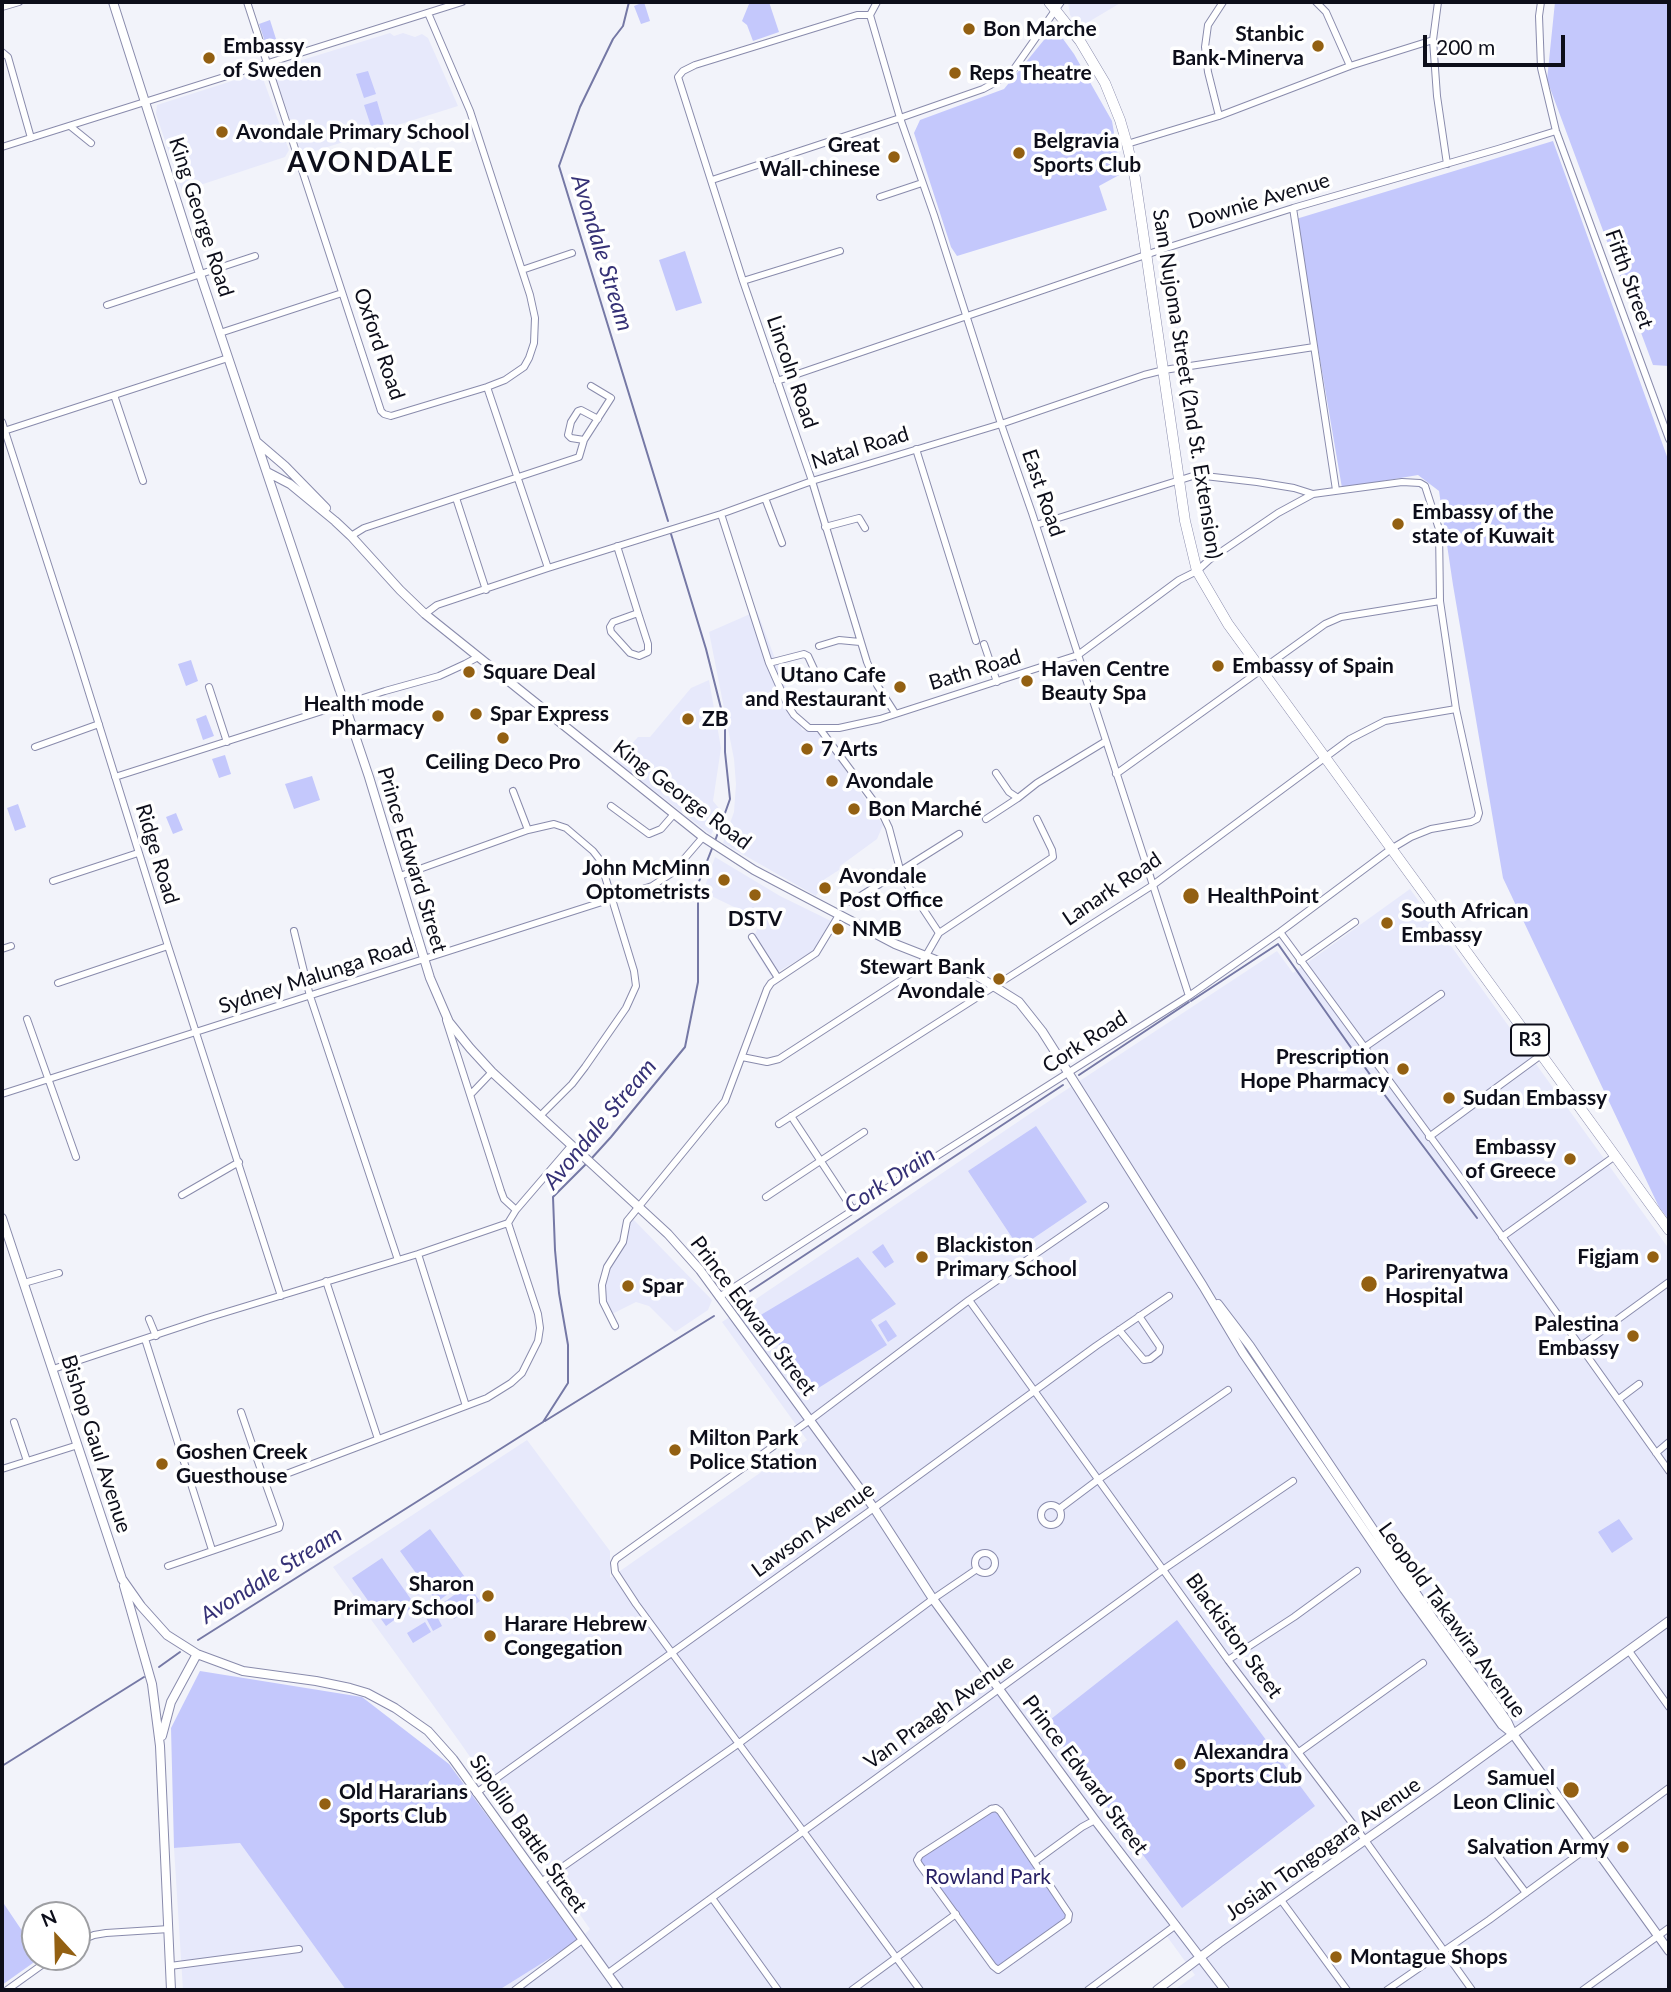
<!DOCTYPE html>
<html>
<head>
<meta charset="utf-8">
<style>
  body { margin:0 }
  #map { position:relative; width:1671px; height:1992px; overflow:hidden; background:#f2f3fa; font-family:Lato,sans-serif }
  canvas { display:block }
  .frame { position:absolute; inset:0; border:4px solid #0d0e1a; pointer-events:none }
  .north { position:absolute; left:21px; top:1901px; width:70px; height:70px; box-sizing:border-box; background:#fff; border:2px solid #9e9fa3; border-radius:50%; rotate:338deg; font-size:19px; font-weight:700; line-height:28px; text-align:center; color:#0d0e1a }
  .north::after { content:''; display:block; margin:auto; width:24px; height:32px; background:#936012; clip-path:polygon(50% 0,100% 100%,50% 72%,0 100%) }
  .scale { position:absolute; left:1423px; top:35px; width:142px; height:32px; box-sizing:border-box; border:4px solid #0d0e1a; border-top:0; padding-left:9px; font-size:21px; line-height:24px; white-space:nowrap; color:#0d0e1a; -webkit-text-stroke:5px #fff; paint-order:stroke }
</style>
</head>
<body>
<div id="map">
<canvas width="1671" height="1992"></canvas>
<div class="frame"></div>
<div class="north">N</div>
<div class="scale">200 m</div>
</div>
<script>
const g = document.querySelector('canvas').getContext('2d');
g.lineJoin = 'round';
function fill(path, color) {
  g.fillStyle = color;
  g.fill(path, 'evenodd');
}
function shape(rows) {
  const path = new Path2D();
  for (const r of rows) {
    if (r.length === 3) {
      path.moveTo(r[0] + r[2], r[1]);
      path.arc(r[0], r[1], r[2], 0, 2 * Math.PI);
      continue;
    }
    path.moveTo(r[0], r[1]);
    for (let i = 2; i < r.length; i += 2) path.lineTo(r[i], r[i + 1]);
  }
  return path;
}
function stroke(path, color, width, dash) {
  g.strokeStyle = color;
  g.lineWidth = width;
  g.lineCap = dash ? 'butt' : 'round';
  g.setLineDash(dash || []);
  g.stroke(path);
}
function drawText(font, color, halo, rows, align = 'center') {
  g.font = font + ' Lato,sans-serif';
  g.lineWidth = 7;
  g.setLineDash([]);
  g.textBaseline = 'middle';
  g.strokeStyle = halo;
  g.fillStyle = color;
  for (const [text, x, y, turn = 0] of rows) {
    g.save();
    g.translate(x, y);
    g.rotate((+turn || 0) * Math.PI / 180);
    g.textAlign = isNaN(turn) ? turn : align;
    if (halo) g.strokeText(text, 0, 0);
    g.fillText(text, 0, 0);
    g.restore();
  }
}
fill(shape([
  [1068,2,1122,2,1080,27,1070,15],
  [390,33,394,36,403,33,415,37,422,34,428,38,458,106,302,155,273,69],
  [257,73,262,76,289,150,285,157,182,191,156,114,157,105],
  [757,611,802,730,820,733,883,825,877,839,840,866,839,870,825,879,816,896,723,843,734,812,736,784,734,759,709,632],
  [709,680,721,748,713,801,722,812,711,835,616,761,638,737,650,737,691,688],
  [715,857,780,896,831,921,813,951,771,976,751,944,761,920,703,892],
  [1410,889,1669,1249,1669,1990,1174,1990,1195,1975,1166,1935,1088,1990,499,1990,579,1940,590,1929,459,1741,333,1567,527,1440,610,1551,610,1578,807,1440,722,1322,1031,1113,1277,951,1293,973],
  [631,1217,712,1300,708,1310,675,1332,649,1306,636,1302,608,1316,601,1300,609,1267],
  [240,1843,346,1990,183,1990,174,1848]
]), '#e7e9fb');
fill(shape([
  [644,2,650,21,641,24,634,6],
  [748,2,769,2,779,32,753,41,747,25,742,21,749,4],
  [1555,2,1669,2,1669,366,1653,365,1547,80],
  [270,20,276,39,265,42,259,24],
  [1058,32,1074,54,1112,121,1121,174,1099,186,1107,210,957,256,951,247,914,133,920,120,1004,89,1048,35],
  [368,71,376,94,364,98,356,74],
  [377,101,384,125,372,129,364,105],
  [1553,141,1669,462,1669,1220,1659,1207,1503,878,1453,585,1439,491,1418,475,1342,488,1296,219],
  [685,251,702,303,676,311,659,260],
  [191,660,198,681,186,686,178,664],
  [206,715,214,736,203,740,196,719],
  [225,755,231,774,219,778,212,759],
  [312,776,320,800,294,809,285,784],
  [18,804,26,827,15,831,7,808],
  [176,813,183,830,173,834,166,817],
  [1036,1126,1087,1202,1019,1248,968,1171],
  [883,1244,894,1262,885,1268,872,1252],
  [858,1257,896,1304,871,1320,887,1345,812,1392,759,1316],
  [886,1320,897,1336,888,1342,878,1325],
  [1619,1519,1633,1539,1612,1553,1598,1532],
  [430,1529,467,1580,437,1602,400,1551],
  [382,1558,415,1605,386,1626,352,1578],
  [468,1585,480,1601,454,1619,443,1603],
  [432,1607,442,1626,433,1631,423,1612],
  [1177,1620,1315,1806,1182,1908,1046,1723],
  [425,1622,431,1632,413,1643,407,1633],
  [200,1671,362,1697,449,1764,579,1940,499,1990,346,1990,240,1843,174,1848,171,1728],
  [997,1806,1071,1916,998,1970,917,1860],
  [2,1901,35,1950,35,1957,40,1958,2,1985]
]), '#c4c8fc');
stroke(shape([
  [629,2,623,26,613,39,580,107,559,166,668,521],
  [671,534,706,649,725,724,725,752,730,799,715,841],
  [1191,1001,1278,944,1371,1076],
  [1079,1075,1189,1002],
  [1375,1082,1477,1218],
  [591,1159,611,1137,685,1047,698,982,698,884,713,846],
  [735,1301,1063,1085],
  [545,1421,714,1316],
  [198,1640,543,1422,568,1383,568,1345,559,1293,555,1250,553,1197,587,1163],
  [159,1667,180,1652],
  [2,1766,144,1677]
]), '#7578a5', 2);
const minor = shape([
  [247,2,381,411,384,414,391,416,487,387,505,380,524,367,529,358,534,343,535,318,530,295,470,111,428,13],
  [877,2,870,15,900,118,934,215,1001,424,1032,513,1189,996],
  [1316,2,1326,12,1350,66],
  [1438,2,1433,40,1437,96,1447,164],
  [1541,2,1539,16,1541,68,1556,131,1669,439],
  [2,7,19,2],
  [870,15,857,15,695,65,683,71,678,77,743,281,812,481,867,662,877,685,895,713],
  [2,52,8,57,31,138],
  [1219,116,1208,72,1205,47,1208,25,1223,2],
  [70,126,91,143],
  [1127,144,1219,116,1350,66,1433,40],
  [2,147,462,2],
  [712,180,900,118,983,89,996,82,1014,69,1061,2],
  [880,197,922,183],
  [1293,208,1336,490],
  [522,270,572,253],
  [743,281,840,251],
  [107,305,255,256],
  [220,333,342,293],
  [777,381,1163,249,1293,208,1498,149,1556,131],
  [487,387,548,568],
  [114,395,143,481],
  [2,422,75,648,168,946,281,1296],
  [4,431,228,358],
  [584,440,571,438,568,435,571,422,578,411,581,410,598,419],
  [916,449,976,641],
  [456,498,486,590],
  [765,498,782,543],
  [1036,525,1196,475,1257,482,1294,488,1313,494],
  [825,527,859,518,865,528],
  [351,536,364,528,579,457,584,440,611,398,591,386],
  [617,546,638,613,648,644,648,652,639,656,630,653,611,632,610,627,613,622,638,613],
  [425,614,437,605,548,568,721,514,812,481,1001,424,1144,375,1164,370,1314,347],
  [984,644,997,682],
  [819,646,839,640,860,642],
  [769,663,804,654,808,656,814,669],
  [209,687,227,742],
  [820,729,881,811,889,828,902,877,939,933],
  [35,747,99,724],
  [996,773,1009,792,1018,798,1037,783,1106,741],
  [1116,774,1325,624,1341,617,1440,601],
  [115,777,385,691,439,676,465,664,478,657],
  [513,791,528,830],
  [611,806,649,834,661,829,674,814],
  [986,819,1018,798],
  [400,876,528,830,554,824,566,828,593,851,600,860,634,971,636,986,626,1008,585,1067,572,1084,540,1116],
  [53,881,138,853],
  [851,902,959,834],
  [294,931,310,996,398,1260],
  [1280,932,1460,1177,1669,1471],
  [752,937,778,978],
  [2,949,11,946],
  [1300,961,1355,922],
  [58,983,168,946],
  [27,1019,76,1157],
  [446,1020,501,1191,504,1199,516,1210],
  [1365,1047,1441,994],
  [742,1057,767,1062,779,1059,913,972,920,966,939,933,1053,857,1052,850,1037,819],
  [2,1094,652,886,672,873,703,837],
  [471,1094,492,1072],
  [791,1116,853,1210],
  [779,1124,1153,885,1350,739,1385,721,1456,709],
  [1429,1137,1541,1055],
  [182,1195,239,1162],
  [766,1197,864,1132],
  [508,1223,516,1210,571,1146],
  [1502,1237,1615,1156],
  [418,1254,466,1406],
  [326,1281,378,1439],
  [24,1283,59,1273],
  [719,1297,907,1175,1189,996,1280,932,1391,849,1411,837,1431,829,1471,822,1477,819,1479,813,1456,709,1440,601,1439,529,1425,486,1420,483,1402,482,1313,494,1278,513,1209,560,1197,571,1179,580,1078,655,880,719,839,728,809,728,794,715,788,706,769,663,721,514],
  [969,1300,1228,1660,1365,1840,1472,1990],
  [149,1319,156,1336],
  [615,1326,603,1302,602,1285,607,1267,623,1242,627,1221,725,1101,767,989,771,983,816,953,839,915],
  [1119,1330,1144,1360,1150,1359,1159,1352,1160,1347,1139,1316],
  [145,1339,212,1550],
  [1581,1346,1669,1282],
  [53,1369,207,1318,418,1254,508,1223],
  [1619,1399,1639,1384],
  [241,1412,265,1482],
  [14,1422,27,1461],
  [1656,1453,1669,1442],
  [2,1469,78,1445],
  [1051,1515,10],
  [1059,1509,1099,1479,1228,1390],
  [985,1563,10],
  [168,1566,279,1528,280,1524,265,1482,487,1398,511,1383,522,1373,538,1341,540,1328,538,1314,508,1223],
  [1629,1651,1669,1707],
  [1228,1660,1294,1617,1357,1571],
  [1299,1752,1423,1663],
  [476,1793,874,1508,1096,1346,1169,1296],
  [991,1809,996,1808,1000,1811,1069,1914,1068,1920,998,1970,993,1966,919,1864,917,1860,920,1855,991,1809],
  [1495,1852,1526,1893],
  [1034,1862,1082,1827,1095,1820],
  [541,1882,738,1744,933,1599,977,1569],
  [712,1898,778,1990],
  [1281,1900,1347,1990],
  [77,1942,94,1935,106,1933,169,1929],
  [170,1966,299,1949],
  [607,1974,1164,1569,1293,1481],
  [7,1990,53,1957],
  [515,1990,582,1940],
  [852,1990,956,1914],
  [920,1990,636,1604,615,1572,614,1563,616,1559,810,1420,969,1300,1105,1206],
  [1088,1990,1176,1925],
  [1387,1990,1489,1920,1669,1788],
  [1583,1990,1669,1928]
]);
const major = shape([
  [113,2,200,274,369,777,430,978,449,1022,470,1048,492,1072,668,1234,700,1270,874,1508,933,1599,1095,1820,1225,1990],
  [257,442,285,466,326,508],
  [267,472,290,484,335,521,351,536,400,590,425,614,703,837,754,870,895,944,979,977,1019,1002,1042,1031,1203,1286,1243,1353,1404,1589,1502,1725,1513,1734],
  [2,1218,122,1579,141,1606,167,1635,197,1654,243,1671,316,1681,350,1688,367,1693,395,1708,428,1731,453,1759,619,1990],
  [1218,1304,1250,1346,1432,1617,1496,1705,1507,1721,1513,1734,1669,1951],
  [124,1586,152,1684,160,1746,171,1990],
  [162,1736,171,1702,197,1654],
  [1157,1990,1219,1943,1439,1788,1669,1621]
]);
const highway = shape([
  [1049,2,1080,41,1105,83,1120,120,1127,144,1135,178,1142,225,1185,521,1197,571,1228,624,1669,1230]
]);
stroke(minor, '#898bac', 8);
stroke(major, '#898bac', 10);
stroke(highway, '#898bac', 11);
stroke(minor, '#fff', 6);
stroke(major, '#fff', 8);
stroke(highway, '#fff', 10);
for (const [x, y, r, color] of [
  [969,29,7,"#936012"],
  [1318,46,7,"#936012"],
  [209,58,7,"#936012"],
  [955,73,7,"#936012"],
  [222,132,7,"#936012"],
  [1019,153,7,"#936012"],
  [894,157,7,"#936012"],
  [1398,524,7,"#936012"],
  [1218,666,7,"#936012"],
  [469,672,7,"#936012"],
  [1027,681,7,"#936012"],
  [900,687,7,"#936012"],
  [476,714,7,"#936012"],
  [438,716,7,"#936012"],
  [688,719,7,"#936012"],
  [503,738,7,"#936012"],
  [807,749,7,"#936012"],
  [832,781,7,"#936012"],
  [854,809,7,"#936012"],
  [724,880,7,"#936012"],
  [825,888,7,"#936012"],
  [755,895,7,"#936012"],
  [1191,896,9,"#936012"],
  [1387,923,7,"#936012"],
  [838,929,7,"#936012"],
  [999,979,7,"#936012"],
  [1403,1069,7,"#936012"],
  [1449,1098,7,"#936012"],
  [1570,1159,7,"#936012"],
  [922,1257,7,"#936012"],
  [1653,1257,7,"#936012"],
  [1369,1284,9,"#936012"],
  [628,1286,7,"#936012"],
  [1633,1336,7,"#936012"],
  [675,1450,7,"#936012"],
  [162,1464,7,"#936012"],
  [488,1596,7,"#936012"],
  [490,1636,7,"#936012"],
  [1180,1764,7,"#936012"],
  [1571,1790,9,"#936012"],
  [325,1804,7,"#936012"],
  [1623,1847,7,"#936012"],
  [1336,1957,7,"#936012"]
]) {
  const dot = new Path2D();
  dot.arc(x, y, r, 0, 2 * Math.PI);
  g.fillStyle = color;
  g.fill(dot);
  stroke(dot, '#fff', 2.5);
}
for (const [x, y, w] of [
  [1530,1040,38]
]) {
  const box = new Path2D();
  box.roundRect(x - w / 2, y - 15.5, w, 31, 5);
  g.fillStyle = '#fff';
  g.fill(box);
  stroke(box, '#0d0e1a', 2);
}
drawText('bold 19px', '#0d0e1a', null, [
  ["R3",1530,1040]
]);
drawText('bold 21px', '#0d0e1a', '#fff', [
  ["Bon Marche",983,29],
  ["Stanbic",1304,34,"right"],
  ["Bank-Minerva",1304,58,"right"],
  ["Embassy",223,46],
  ["of Sweden",223,70],
  ["Reps Theatre",969,73],
  ["Avondale Primary School",236,132],
  ["Belgravia",1033,141],
  ["Sports Club",1033,165],
  ["Great",880,145,"right"],
  ["Wall-chinese",880,169,"right"],
  ["Embassy of the",1412,512],
  ["state of Kuwait",1412,536],
  ["Embassy of Spain",1232,666],
  ["Haven Centre",1041,669],
  ["Beauty Spa",1041,693],
  ["Square Deal",483,672],
  ["Utano Cafe",886,675,"right"],
  ["and Restaurant",886,699,"right"],
  ["Health mode",424,704,"right"],
  ["Pharmacy",424,728,"right"],
  ["Spar Express",490,714],
  ["ZB",702,719],
  ["7 Arts",821,749],
  ["Ceiling Deco Pro",503,762,"center"],
  ["Avondale",846,781],
  ["Bon Marché",868,809],
  ["John McMinn",710,868,"right"],
  ["Optometrists",710,892,"right"],
  ["Avondale",839,876],
  ["Post Office",839,900],
  ["HealthPoint",1207,896],
  ["South African",1401,911],
  ["Embassy",1401,935],
  ["DSTV",755,919,"center"],
  ["NMB",852,929],
  ["Stewart Bank",985,967,"right"],
  ["Avondale",985,991,"right"],
  ["Prescription",1389,1057,"right"],
  ["Hope Pharmacy",1389,1081,"right"],
  ["Sudan Embassy",1463,1098],
  ["Embassy",1556,1147,"right"],
  ["of Greece",1556,1171,"right"],
  ["Blackiston",936,1245],
  ["Primary School",936,1269],
  ["Figjam",1639,1257,"right"],
  ["Parirenyatwa",1385,1272],
  ["Hospital",1385,1296],
  ["Spar",642,1286],
  ["Palestina",1619,1324,"right"],
  ["Embassy",1619,1348,"right"],
  ["Milton Park",689,1438],
  ["Police Station",689,1462],
  ["Goshen Creek",176,1452],
  ["Guesthouse",176,1476],
  ["Sharon",474,1584,"right"],
  ["Primary School",474,1608,"right"],
  ["Harare Hebrew",504,1624],
  ["Congegation",504,1648],
  ["Alexandra",1194,1752],
  ["Sports Club",1194,1776],
  ["Samuel",1555,1778,"right"],
  ["Leon Clinic",1555,1802,"right"],
  ["Old Hararians",339,1792],
  ["Sports Club",339,1816],
  ["Salvation Army",1609,1847,"right"],
  ["Montague Shops",1350,1957]
], 'left');
drawText('21px', '#0d0e1a', '#fff', [
  ["Downie Avenue",1259,201,-17],
  ["King George Road",201,217,72],
  ["Fifth Street",1629,279,70],
  ["Oxford Road",379,344,71],
  ["Lincoln Road",792,372,71],
  ["Sam Nujoma Street (2nd St. Extension)",1187,384,81],
  ["Natal Road",860,448,-17],
  ["East Road",1043,493,71],
  ["Bath Road",975,670,-17],
  ["King George Road",682,795,37],
  ["Ridge Road",157,854,73],
  ["Prince Edward Street",412,860,73],
  ["Lanark Road",1112,889,-34],
  ["Sydney Malunga Road",316,976,-18],
  ["Cork Road",1085,1042,-33],
  ["Prince Edward Street",753,1316,53],
  ["Bishop Gaul Avenue",96,1444,72],
  ["Lawson Avenue",813,1530,-36],
  ["Leopold Takawira Avenue",1452,1620,54],
  ["Blackiston Steet",1234,1636,54],
  ["Van Praagh Avenue",939,1712,-36],
  ["Prince Edward Street",1085,1775,53],
  ["Sipolilo Battle Street",528,1834,55],
  ["Josiah Tongogara Avenue",1323,1849,-35]
]);
drawText('21px', '#282165', '#fff', [
  ["Rowland Park",988,1877]
]);
drawText('italic 23px', '#353176', '#fff', [
  ["Avondale Stream",602,253,73],
  ["Avondale Stream",600,1124,-50],
  ["Cork Drain",890,1180,-33],
  ["Avondale Stream",271,1575,-32]
]);
g.letterSpacing = '2px';
drawText('bold 28px', '#0d0e1a', '#fff', [
  ["AVONDALE",371,163]
]);
g.letterSpacing = '0px';
</script>
</body>
</html>
